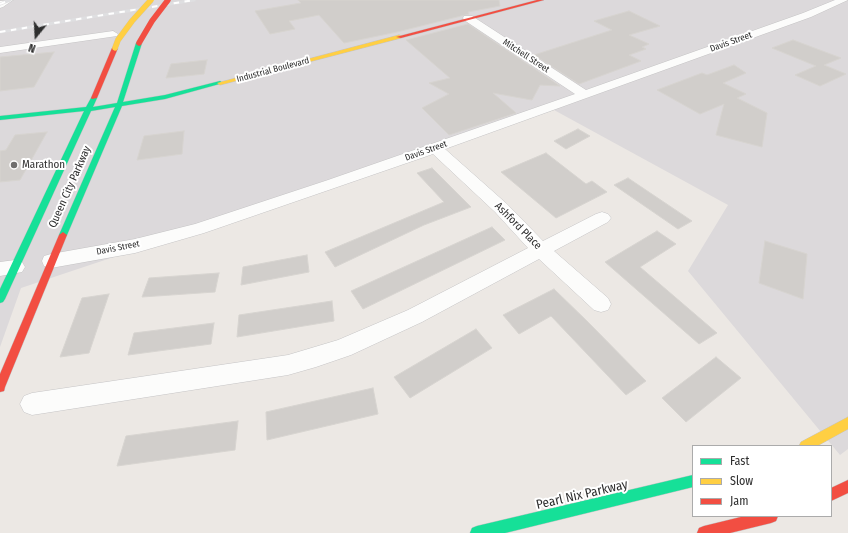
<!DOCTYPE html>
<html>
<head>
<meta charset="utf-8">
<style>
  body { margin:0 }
  #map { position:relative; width:848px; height:533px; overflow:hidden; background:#ece8e4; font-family:"Fira Sans Condensed",sans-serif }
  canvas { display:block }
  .legend { position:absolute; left:692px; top:445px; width:140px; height:72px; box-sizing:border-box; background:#fff; border:1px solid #ababab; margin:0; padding:5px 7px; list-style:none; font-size:12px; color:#2e2e2e }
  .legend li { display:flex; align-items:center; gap:8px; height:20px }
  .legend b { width:20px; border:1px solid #ababab }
  .north { position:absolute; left:16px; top:16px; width:40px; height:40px; -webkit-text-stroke:3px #fff; paint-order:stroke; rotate:198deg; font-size:11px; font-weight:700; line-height:16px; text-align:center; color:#2e2e2e }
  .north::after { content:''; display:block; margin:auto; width:14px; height:18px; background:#2e2e2e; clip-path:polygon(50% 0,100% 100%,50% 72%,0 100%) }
</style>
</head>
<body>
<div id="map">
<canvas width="848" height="533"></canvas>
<ul class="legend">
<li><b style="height:5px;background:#16e098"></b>Fast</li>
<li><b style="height:5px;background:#ffcf43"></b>Slow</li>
<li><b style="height:5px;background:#f24e42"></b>Jam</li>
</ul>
<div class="north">N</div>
</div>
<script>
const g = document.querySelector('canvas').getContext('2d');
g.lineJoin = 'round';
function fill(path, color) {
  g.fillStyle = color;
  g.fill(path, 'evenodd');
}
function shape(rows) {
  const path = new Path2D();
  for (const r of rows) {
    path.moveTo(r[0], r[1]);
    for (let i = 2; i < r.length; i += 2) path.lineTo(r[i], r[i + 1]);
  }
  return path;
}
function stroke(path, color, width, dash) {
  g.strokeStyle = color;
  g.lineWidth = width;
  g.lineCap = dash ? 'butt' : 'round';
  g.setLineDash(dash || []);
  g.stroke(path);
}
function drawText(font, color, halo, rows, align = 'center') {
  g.font = font + ' "Fira Sans Condensed",sans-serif';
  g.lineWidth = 4;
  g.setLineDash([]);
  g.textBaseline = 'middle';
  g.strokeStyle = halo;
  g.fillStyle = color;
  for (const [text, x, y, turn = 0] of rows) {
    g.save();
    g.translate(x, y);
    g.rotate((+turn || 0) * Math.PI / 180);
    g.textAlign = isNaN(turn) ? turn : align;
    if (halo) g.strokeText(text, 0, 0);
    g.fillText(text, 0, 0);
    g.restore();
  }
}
fill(shape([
  [0,0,848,0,848,449,840,455,688,271,728,205,554,110,21,288,0,347]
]), '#dcd9db');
const building = shape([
  [298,0,499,0,500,6,468,12,469,14,397,32,344,43,319,15,289,21,295,29,270,34,255,11,301,3,298,0],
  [629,11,660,26,629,35,649,44,642,47,646,49,629,55,641,61,579,84,534,55,612,30,594,21,629,11],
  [468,24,560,86,540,85,532,100,493,93,516,113,449,135,422,108,449,94,429,83,450,78,406,40,468,24],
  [793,40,841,58,824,65,846,74,820,86,795,75,816,66,772,48,793,40],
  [54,52,34,87,0,91,0,57,54,52],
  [207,60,204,74,166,78,171,64,207,60],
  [734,65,746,73,723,83,746,94,737,98,767,113,762,147,716,135,724,104,700,114,657,90,702,73,707,75,734,65],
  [578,129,590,136,566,149,554,141,578,129],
  [184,131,182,154,137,160,144,136,184,131],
  [47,132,20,180,0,182,0,151,6,150,15,135,47,132],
  [546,153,586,184,592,181,607,192,556,218,501,172,546,153],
  [432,168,471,207,424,225,335,267,325,252,444,202,417,173,432,168],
  [628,178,692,221,678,229,614,185,628,178],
  [492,227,505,240,363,309,351,291,492,227],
  [657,231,676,244,640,267,717,333,699,344,605,262,657,231],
  [765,241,807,254,803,299,759,283,765,241],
  [307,255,309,272,241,285,243,267,307,255],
  [219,273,215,292,142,297,149,278,219,273],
  [554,289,588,322,646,381,626,395,551,316,519,334,503,315,554,289],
  [109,294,89,353,60,357,82,298,109,294],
  [332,301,334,321,237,337,239,315,332,301],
  [214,323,211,344,128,355,134,333,214,323],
  [476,329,492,348,410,398,394,377,476,329],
  [716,357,741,378,686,422,662,398,716,357],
  [373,388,378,414,267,440,266,412,373,388],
  [238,421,235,450,117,466,126,436,238,421]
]);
fill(building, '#d1cecb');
stroke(building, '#d7d4d0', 1);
const street = shape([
  [13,0,3,7,0,8,0,1,13,0],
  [835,0,848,0,811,17,445,149,507,204,543,241,596,214,602,212,608,214,611,218,608,222,554,251,608,298,611,304,608,310,601,312,594,310,539,259,422,322,351,355,316,367,288,375,32,415,24,412,20,404,24,396,32,393,288,355,338,340,408,310,528,248,495,212,433,154,204,233,135,253,51,268,44,266,42,261,44,256,51,254,135,239,195,224,328,180,575,94,464,20,463,18,464,16,472,16,586,90,803,13,835,0],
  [113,31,118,34,117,36,0,53,0,47,113,31],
  [15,260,22,262,25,267,22,272,0,276,0,262,15,260]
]);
const fast = shape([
  [139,41,142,43,123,102,165,95,220,81,223,83,165,99,122,106,67,235,63,238,59,235,115,107,91,111,5,299,3,302,0,303,0,289,84,111,0,120,0,116,86,107,91,98,94,96,97,98,93,107,117,103,136,43,139,41],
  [693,475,693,487,505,533,470,533,472,528,477,526,693,475]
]);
const slow = shape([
  [399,35,401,36,401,38,220,85,217,83,399,35],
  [848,417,848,429,817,446,799,446,801,442,848,417]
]);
const jam = shape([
  [537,0,544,0,401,38,396,37,537,0],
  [115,46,118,48,97,98,92,99,91,98,112,48,115,46],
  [63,232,67,235,5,387,4,391,0,392,0,374,59,235,63,232],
  [848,480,848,493,831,501,831,488,848,480],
  [745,516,778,516,776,521,771,523,730,533,697,533,699,528,704,526,745,516]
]);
stroke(street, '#c5c4c5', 1);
stroke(fast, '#c5c4c5', 1);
stroke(slow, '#c5c4c5', 1);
stroke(jam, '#c5c4c5', 1);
fill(street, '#fcfcfb');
fill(fast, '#16e098');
fill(slow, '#ffcf43');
fill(jam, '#f24e42');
const rail = shape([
  [0,4,10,0],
  [0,32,194,0]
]);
stroke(rail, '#dfdfe1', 3);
stroke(rail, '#fff', 2, [5.5]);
const slowBridge = shape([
  [115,48,118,40,132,21,151,0]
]);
const jamBridge = shape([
  [139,43,152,21,168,0]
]);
stroke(slowBridge, '#c6c5c4', 6, []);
stroke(jamBridge, '#c6c5c4', 6, []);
stroke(slowBridge, '#ffcf43', 5.5);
stroke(jamBridge, '#f24e42', 5.5);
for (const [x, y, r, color] of [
  [14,165,4,"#706f6e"]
]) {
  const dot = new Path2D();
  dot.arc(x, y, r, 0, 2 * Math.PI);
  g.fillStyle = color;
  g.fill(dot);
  stroke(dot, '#fff', 1.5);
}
drawText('9px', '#2e2e2e', '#fff', [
  ["Davis Street",731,42,-20],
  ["Mitchell Street",526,56,33],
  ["Industrial Boulevard",273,70,-15],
  ["Davis Street",426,151,-20],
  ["Davis Street",118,248,-11]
]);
drawText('11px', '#2e2e2e', '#fff', [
  ["Marathon",22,165]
], 'left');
drawText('11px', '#2e2e2e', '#fff', [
  ["Queen City Parkway",70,187,-66],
  ["Ashford Place",518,226,45]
]);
drawText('13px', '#2e2e2e', '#fff', [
  ["Pearl Nix Parkway",582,495,-13]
]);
</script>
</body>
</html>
